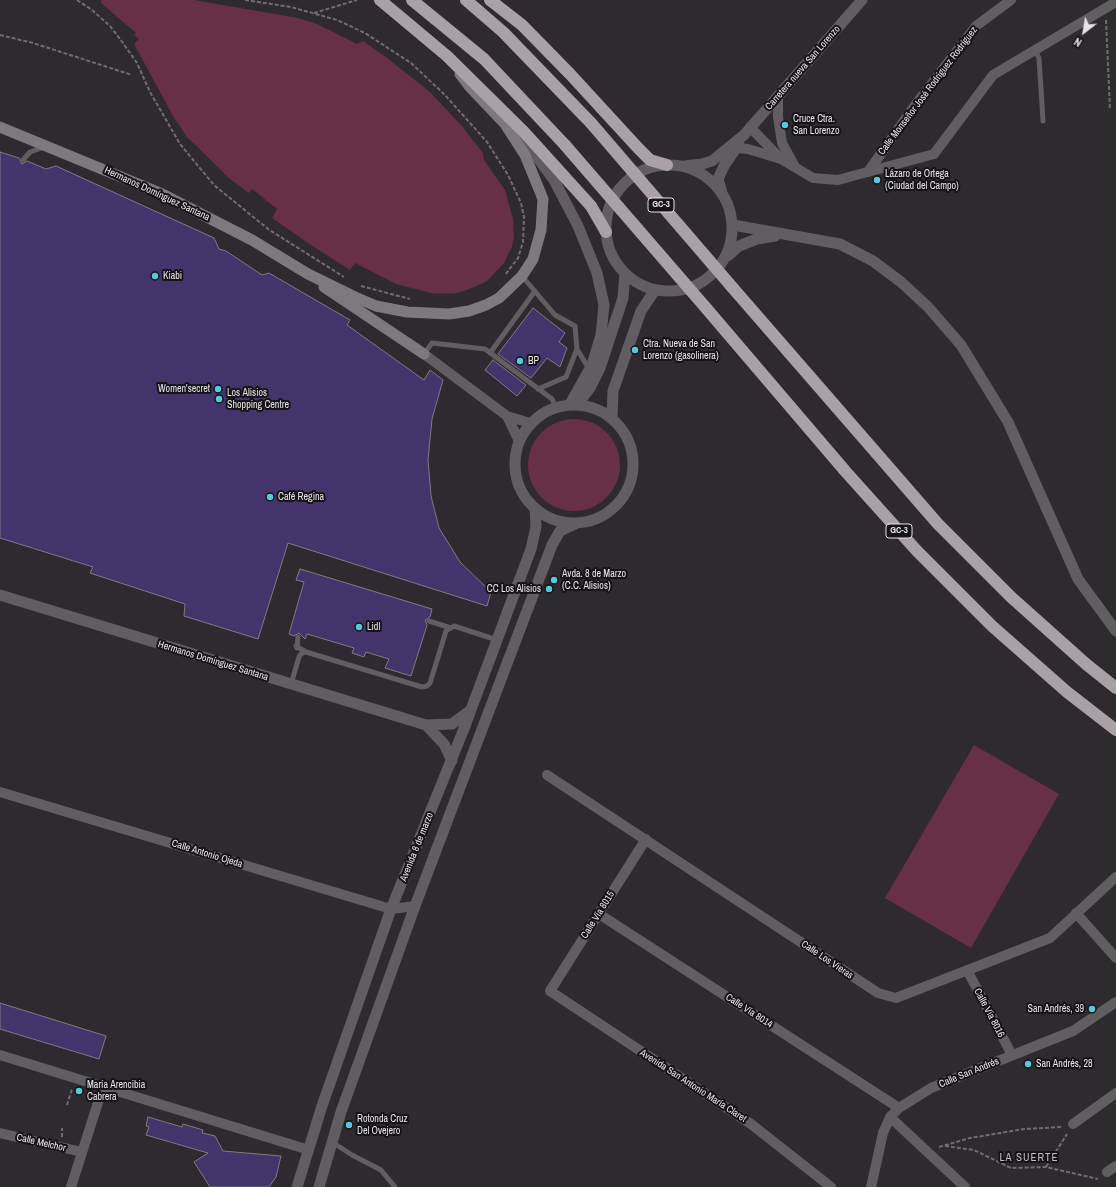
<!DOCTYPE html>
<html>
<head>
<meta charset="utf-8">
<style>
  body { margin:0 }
  #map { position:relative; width:1116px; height:1187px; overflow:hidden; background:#2e2a30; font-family:"Archivo Narrow",sans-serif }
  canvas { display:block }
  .north { position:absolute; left:1064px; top:12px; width:40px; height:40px; -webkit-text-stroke:3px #151316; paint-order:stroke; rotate:211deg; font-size:11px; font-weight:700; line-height:16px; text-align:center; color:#e7e4e8 }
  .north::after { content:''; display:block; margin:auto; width:14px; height:18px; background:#e7e4e8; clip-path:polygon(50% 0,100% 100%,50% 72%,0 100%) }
</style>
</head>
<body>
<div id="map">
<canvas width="1116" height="1187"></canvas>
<div class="north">N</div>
</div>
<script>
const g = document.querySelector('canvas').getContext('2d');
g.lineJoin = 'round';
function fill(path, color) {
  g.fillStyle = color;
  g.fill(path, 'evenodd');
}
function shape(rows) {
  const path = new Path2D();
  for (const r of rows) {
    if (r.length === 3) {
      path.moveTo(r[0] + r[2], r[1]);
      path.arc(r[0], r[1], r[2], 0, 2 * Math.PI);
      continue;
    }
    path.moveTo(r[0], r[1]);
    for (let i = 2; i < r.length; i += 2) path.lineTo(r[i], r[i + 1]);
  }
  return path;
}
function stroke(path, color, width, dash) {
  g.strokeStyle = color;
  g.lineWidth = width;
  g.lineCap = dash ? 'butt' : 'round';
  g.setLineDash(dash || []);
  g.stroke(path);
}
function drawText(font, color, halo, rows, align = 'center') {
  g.font = font + ' "Archivo Narrow",sans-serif';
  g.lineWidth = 4;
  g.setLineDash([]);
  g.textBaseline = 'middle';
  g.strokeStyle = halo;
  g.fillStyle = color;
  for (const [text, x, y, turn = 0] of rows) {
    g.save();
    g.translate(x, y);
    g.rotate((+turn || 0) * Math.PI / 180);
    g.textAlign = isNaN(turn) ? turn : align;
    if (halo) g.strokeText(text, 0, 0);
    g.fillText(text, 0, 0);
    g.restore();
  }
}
fill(shape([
  [101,0,194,0,298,18,317,24,357,44,363,41,387,58,430,92,461,125,483,153,484,160,505,190,513,219,514,236,512,247,504,263,487,281,477,286,458,293,435,294,396,284,355,263,350,270,311,245,272,218,277,209,252,189,249,193,230,179,187,137,173,116,134,44,139,39,134,35,136,33,101,3],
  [574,465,46],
  [974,745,1059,794,971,948,885,898]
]), '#673044');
const building = shape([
  [0,152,19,158,22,164,27,161,46,169,56,166,214,238,219,249,226,251,262,275,269,273,350,320,347,325,424,380,430,370,443,380,432,419,428,460,431,496,439,528,460,562,491,592,487,606,288,543,258,639,184,616,185,604,90,573,93,567,0,538,0,152],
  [533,308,565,333,559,342,567,348,560,367,547,358,531,378,498,354,533,308],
  [493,360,526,385,517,396,485,370,493,360],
  [300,569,432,609,430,617,425,620,427,625,411,676,385,668,389,659,366,652,364,657,352,653,354,648,307,634,305,639,299,633,294,636,289,634,304,582,296,580,300,569],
  [0,1003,106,1036,99,1059,0,1029,0,1003],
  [148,1117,182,1127,183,1124,203,1130,202,1133,215,1136,223,1151,281,1156,276,1177,269,1187,210,1187,194,1162,208,1153,146,1135,149,1127,146,1126,148,1117]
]);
fill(building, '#43346b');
stroke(building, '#7d7c84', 1);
stroke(shape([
  [77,0,92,10,110,26,123,43,137,63,150,92,180,144,214,185,268,229,344,277],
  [245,0,291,7,337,20,365,33,411,63,445,95,487,142,508,175,521,203,524,217,523,242,518,258,505,275],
  [314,13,357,0],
  [1106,20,1110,110],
  [0,35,33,43,132,75],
  [361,286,410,299],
  [67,1105,72,1089],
  [62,1137,62,1128],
  [945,1146,974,1150,1011,1168,1046,1167,1098,1179],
  [939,1147,970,1138,1024,1129,1062,1127],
  [1046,1167,1067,1134]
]), '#706d72', 2, [4, 2]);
stroke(shape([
  [1035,50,1039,58,1043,121],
  [23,160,30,152,44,147],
  [522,276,555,315,575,326,577,349,566,377,538,389],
  [577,349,589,369],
  [490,353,535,291],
  [424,354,432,343,485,349,552,399,556,407],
  [429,621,451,628],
  [296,646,306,652,422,687,427,686,430,683,446,631,454,626,497,640],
  [297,648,298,637],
  [291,684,299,657,301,654,306,652],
  [332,1142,352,1155,381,1170,395,1187]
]), '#615d60', 5);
stroke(shape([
  [778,96,778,117,782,143,795,167],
  [750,127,780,158],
  [736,148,748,149,781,159,813,178,838,180,934,154,993,75,1116,2],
  [868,172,916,104,976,26,1011,0],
  [424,354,507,416,530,423],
  [507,416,519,441],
  [547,775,878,993,896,998,1050,938,1116,877],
  [0,792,391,909,415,906],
  [646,839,550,991,751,1124,831,1187],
  [1076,913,1116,958],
  [599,914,899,1108],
  [967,970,1012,1055],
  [0,1055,309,1150],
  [890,1117,965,1187],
  [1073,1124,1116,1093],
  [0,1133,82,1152],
  [1107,1172,1116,1166],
  [71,1187,103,1087],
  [871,1187,883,1133,890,1117,899,1108,931,1088,1073,1031,1116,1002]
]), '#615d60', 10);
stroke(shape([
  [513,132,534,153,554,180,578,226,597,273,604,305,601,335,592,365,570,404],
  [669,228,63],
  [685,166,702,164,712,161,744,135,862,0],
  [722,193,718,179,724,166,739,144],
  [733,225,840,244,873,261,901,282,928,307,961,345,1008,422,1078,579,1116,631],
  [728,256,739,246,757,239,775,236],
  [580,401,590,388,600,368,623,298,625,273],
  [574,464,59],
  [612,418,613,391,641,311,655,290],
  [0,595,426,725,452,724,471,710],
  [426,725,444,744,452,761],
  [297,1187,322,1106,391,909,463,731,531,549,536,527,535,508],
  [319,1187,341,1112,415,906,552,545,560,531,575,524]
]), '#615d60', 11);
stroke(shape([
  [0,127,160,193,252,240,308,274,355,297,376,306,407,312,449,314,469,311,486,305,499,298,522,276,533,259,541,230,543,199,525,155,505,124,469,86,460,74],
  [324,287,424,354]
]), '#7e797c', 11);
stroke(shape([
  [380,0,447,56,524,132,591,206,606,232],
  [412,0,484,59,565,145],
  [466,0,503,32,591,123],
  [490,0,522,25,570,74,638,148,650,160,667,165],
  [732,287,938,524,1011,597,1086,664,1116,688],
  [706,308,846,472,917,551,992,626,1067,692,1116,730]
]), '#aaa1a7', 12);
stroke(shape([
  [591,123,732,287],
  [565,145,706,308]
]), '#aaa1a7', 12);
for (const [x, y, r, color] of [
  [785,125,4,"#53cbda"],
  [877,180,4,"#53cbda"],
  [155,276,4,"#53cbda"],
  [635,350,4,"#53cbda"],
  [520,361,4,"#53cbda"],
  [218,389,4,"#53cbda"],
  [219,399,4,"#53cbda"],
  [270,497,4,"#53cbda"],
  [554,580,4,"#53cbda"],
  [549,589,4,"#53cbda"],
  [359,627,4,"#53cbda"],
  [1092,1009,4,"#53cbda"],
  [1028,1064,4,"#53cbda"],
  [79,1091,4,"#53cbda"],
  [349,1125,4,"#53cbda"]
]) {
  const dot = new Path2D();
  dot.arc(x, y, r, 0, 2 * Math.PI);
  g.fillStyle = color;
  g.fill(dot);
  stroke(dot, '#151316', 1.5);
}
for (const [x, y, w] of [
  [661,205,26],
  [899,531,26]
]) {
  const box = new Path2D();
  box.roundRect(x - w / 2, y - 7, w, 14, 3);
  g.fillStyle = '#151316';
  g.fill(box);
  stroke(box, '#e7e4e8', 1);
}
drawText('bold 9px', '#e7e4e8', null, [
  ["GC-3",661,205],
  ["GC-3",899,531]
]);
drawText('10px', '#e7e4e8', '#151316', [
  ["Carretera nueva San Lorenzo",803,68,-49],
  ["Calle Monseñor José Rodríguez Rodríguez",928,91,-53],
  ["Hermanos Domínguez Santana",157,194,25],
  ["Hermanos Domínguez Santana",213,661,17],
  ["Avenida 8 de marzo",417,847,-68],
  ["Calle Antonio Ojeda",207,854,17],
  ["Calle Vía 8015",598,915,-58],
  ["Calle Los Vieras",827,960,34],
  ["Calle Vía 8014",749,1011,33],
  ["Calle Vía 8016",989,1013,62],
  ["Calle San Andrés",969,1073,-22],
  ["Avenida San Antonio María Claret",693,1086,33],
  ["Calle Melchor",41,1143,13]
]);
drawText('10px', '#e7e4e8', '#151316', [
  ["Cruce Ctra.",793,119],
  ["San Lorenzo",793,131],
  ["Lázaro de Ortega",885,174],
  ["(Ciudad del Campo)",885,186],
  ["Kiabi",163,276],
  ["Ctra. Nueva de San",643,344],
  ["Lorenzo (gasolinera)",643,356],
  ["BP",528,361],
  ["Women'secret",210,389,"right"],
  ["Los Alisios",227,393],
  ["Shopping Centre",227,405],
  ["Café Regina",278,497],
  ["Avda. 8 de Marzo",562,574],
  ["(C.C. Alisios)",562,586],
  ["CC Los Alisios",541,589,"right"],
  ["Lidl",367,627],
  ["San Andrés, 39",1084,1009,"right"],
  ["San Andrés, 28",1036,1064],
  ["María Arencibia",87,1085],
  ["Cabrera",87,1097],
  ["Rotonda Cruz",357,1119],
  ["Del Ovejero",357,1131]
], 'left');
g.letterSpacing = '1px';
drawText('11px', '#c2bcc5', '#151316', [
  ["LA SUERTE",1029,1158]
]);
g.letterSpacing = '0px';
</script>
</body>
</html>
